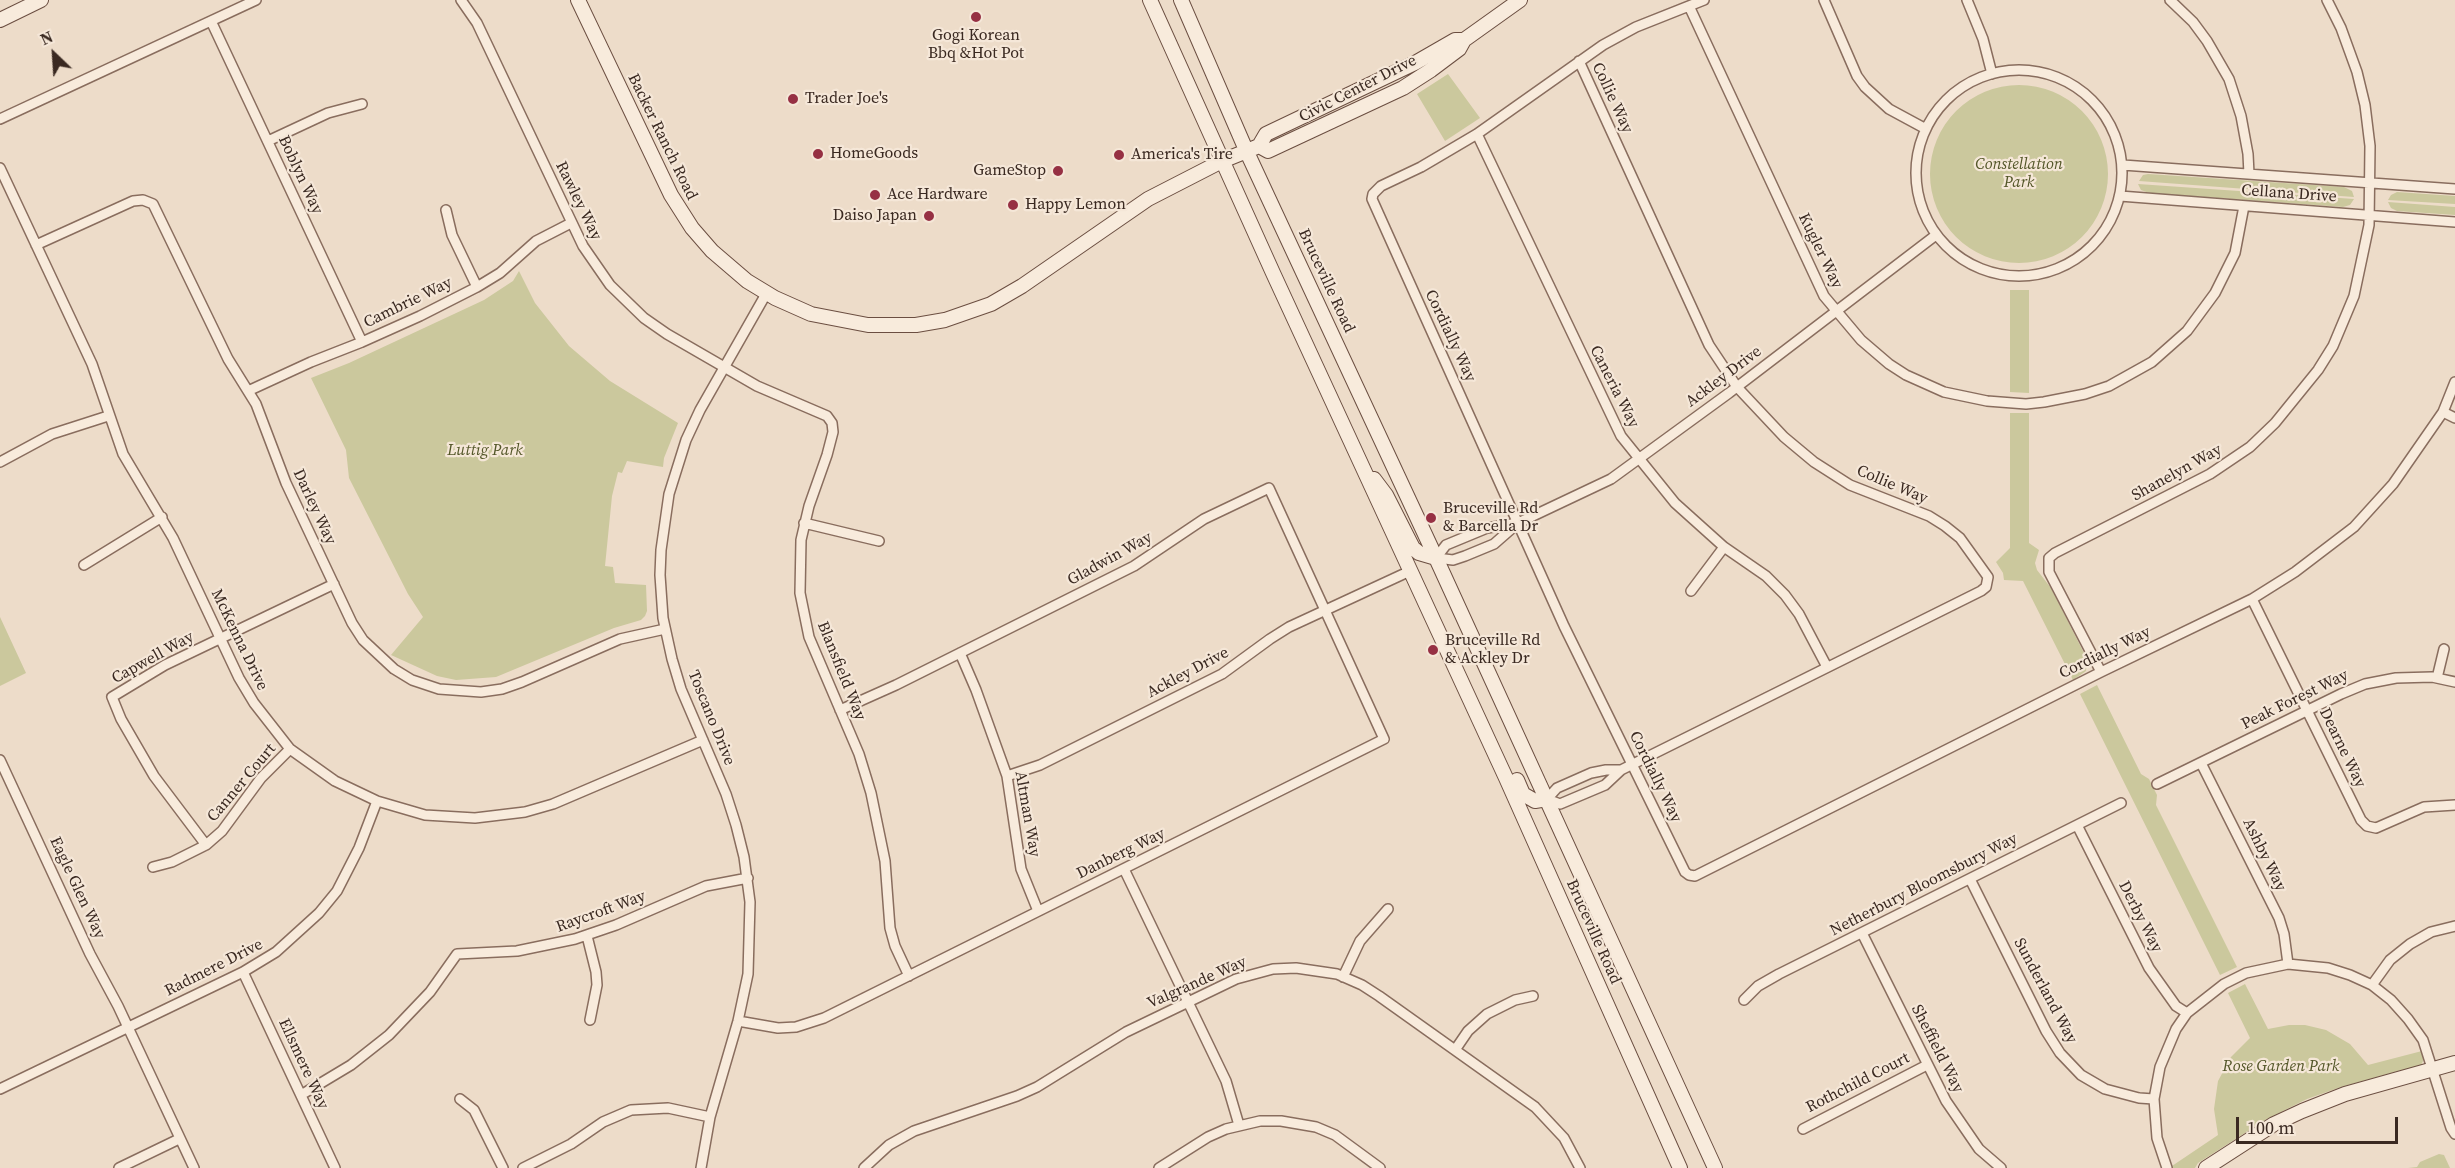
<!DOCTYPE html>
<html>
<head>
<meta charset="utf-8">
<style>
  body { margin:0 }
  #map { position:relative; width:2455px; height:1168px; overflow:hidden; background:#eddcc9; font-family:"Source Serif 4",serif }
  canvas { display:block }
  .north { position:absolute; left:24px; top:24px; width:60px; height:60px; -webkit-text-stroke:4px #f5e7d8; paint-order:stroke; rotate:335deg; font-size:16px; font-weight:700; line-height:24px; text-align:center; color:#3a2921 }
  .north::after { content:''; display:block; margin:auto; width:21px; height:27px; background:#3a2921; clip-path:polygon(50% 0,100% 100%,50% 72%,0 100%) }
  .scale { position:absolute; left:2236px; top:1117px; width:162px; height:27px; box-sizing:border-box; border:3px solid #3a2921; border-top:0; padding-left:8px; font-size:18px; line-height:21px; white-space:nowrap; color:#3a2921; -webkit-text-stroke:4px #f5e7d8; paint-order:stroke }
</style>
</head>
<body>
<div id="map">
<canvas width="2455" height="1168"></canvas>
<div class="north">N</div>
<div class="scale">100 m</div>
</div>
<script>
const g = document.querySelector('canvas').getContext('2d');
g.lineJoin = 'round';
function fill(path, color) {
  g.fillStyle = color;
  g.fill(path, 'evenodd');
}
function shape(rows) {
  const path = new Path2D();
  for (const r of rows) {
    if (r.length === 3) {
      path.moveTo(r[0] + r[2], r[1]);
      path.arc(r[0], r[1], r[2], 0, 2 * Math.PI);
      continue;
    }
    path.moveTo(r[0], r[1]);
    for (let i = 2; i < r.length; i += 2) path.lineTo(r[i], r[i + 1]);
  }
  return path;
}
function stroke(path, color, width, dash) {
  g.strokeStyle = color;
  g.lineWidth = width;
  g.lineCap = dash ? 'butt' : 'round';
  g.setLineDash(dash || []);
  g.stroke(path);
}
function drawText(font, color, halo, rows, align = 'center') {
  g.font = font + ' "Source Serif 4",serif';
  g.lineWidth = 4.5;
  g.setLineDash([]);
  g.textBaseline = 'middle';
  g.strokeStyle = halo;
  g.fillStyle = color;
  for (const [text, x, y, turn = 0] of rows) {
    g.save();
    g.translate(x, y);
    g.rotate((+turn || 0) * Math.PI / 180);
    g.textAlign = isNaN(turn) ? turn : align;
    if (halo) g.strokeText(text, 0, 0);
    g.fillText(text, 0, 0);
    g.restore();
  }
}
fill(shape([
  [1448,74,1480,118,1445,141,1417,94],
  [2019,174,89],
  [2148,174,2344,187,2352,191,2354,197,2139,181,2143,175],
  [2138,184,2354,199,2350,205,2343,207,2149,193,2141,190],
  [2397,192,2455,196,2455,204,2388,200,2391,195],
  [2388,202,2455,207,2455,215,2397,211,2391,208],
  [519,271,535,303,569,346,610,381,678,423,664,458,663,467,627,461,622,473,618,472,612,496,605,566,613,567,615,583,646,585,647,611,645,616,641,620,614,628,496,677,456,680,437,676,391,655,423,617,408,594,349,478,346,450,311,378,349,363,484,300,513,281],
  [2010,290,2029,290,2029,393,2010,392],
  [2010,413,2029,413,2029,543,2039,550,2035,563,2037,570,2051,588,2087,659,2086,671,2073,680,2023,581,2004,580,2003,573,1996,562,2010,548],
  [0,617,26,673,0,686],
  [2097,685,2141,774,2149,779,2157,795,2156,805,2237,967,2220,975,2080,694],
  [2245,984,2268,1029,2289,1025,2305,1025,2326,1030,2350,1044,2368,1065,2422,1051,2424,1059,2421,1065,2414,1069,2402,1070,2341,1087,2307,1099,2267,1119,2198,1163,2195,1168,2173,1168,2172,1166,2218,1135,2214,1109,2218,1081,2231,1057,2250,1038,2228,993],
  [2439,1154,2444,1155,2450,1168,2408,1168,2417,1167,2420,1162]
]), '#cbc89d');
const street = shape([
  [461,0,477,23,583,246,610,285,644,318,667,334,757,386,827,416,832,423,833,432,827,455,809,506,801,540,800,593,809,637,859,754,871,793,885,861,890,928,895,946,909,976],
  [1704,0,1636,27,1603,45,1477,134,1421,167,1381,186,1373,194,1372,199,1564,626,1685,872,1689,875,1695,876,2101,672,2252,599,2295,572,2354,527,2393,484,2443,412,2455,382],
  [1824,0,1857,76,1865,87,1889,109,1926,129],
  [1967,0,1983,39,1992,74],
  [2170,0,2193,22,2207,41,2229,79,2241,116,2248,154,2249,174],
  [1689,6,1824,296,1861,340,1889,364,1906,375,1944,392,1987,401,2026,404,2044,402,2085,394,2109,386,2152,362,2187,331,2215,293,2235,253,2244,206],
  [211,21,362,342],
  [1579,61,1709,345,1737,387,1784,437,1814,462,1850,485,1929,516,1945,526,1960,538,1988,577,1986,587,1981,591,1621,770,1605,785,1560,804,1547,799,1557,788,1591,773,1606,770,1621,770],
  [2019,173,103],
  [0,119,256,0],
  [1477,134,1621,436,1675,503,1724,547,1766,576,1785,595,1799,614,1827,667],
  [268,141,328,113,362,104],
  [2123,165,2455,189],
  [0,168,92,364,123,454,173,538,239,678,254,703,290,749,335,781,377,801,425,815,475,818,525,812,553,804,703,740],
  [2120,196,2455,222],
  [446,210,452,235,477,287],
  [36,245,133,201,143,200,153,204,228,359,256,404,286,483,352,623,363,640,394,669,412,680,439,689,481,692,502,689,522,682,620,639,665,629],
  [248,391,311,362,362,342,420,316,477,287,500,273,536,241,571,223],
  [2443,412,2455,418],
  [0,462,52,434,108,416],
  [804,523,879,541],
  [1436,558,1446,545,1487,528,1518,523,1611,479,1729,393,1936,235],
  [1436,558,1453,560,1465,556,1494,544,1518,523],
  [84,565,162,517],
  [1691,591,1724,547],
  [2252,599,2361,820,2367,826,2376,828,2424,807,2455,805],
  [960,653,976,690,1007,776,1021,869,1038,911],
  [2101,672,2049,572,2049,558,2055,553,2210,474,2250,447,2275,423,2318,370,2333,346,2354,296,2369,225,2370,146,2365,105,2357,72,2341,28,2327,0],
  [2437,678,2444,649],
  [0,760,90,954,118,1006,194,1168],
  [2201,763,2279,918,2284,934,2288,964],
  [1007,776,1040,765,1222,674,1270,639,1289,627,1410,571],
  [2157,784,2341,694,2365,684,2396,678,2432,677,2455,682],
  [2077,825,2149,968,2176,1006,2187,1013],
  [206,845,154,776,121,719,112,697,165,665,334,584],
  [153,867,172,862,206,845,222,831,261,778,290,749],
  [1124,869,1226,1081,1239,1125],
  [1970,879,2046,1031,2060,1053,2081,1075,2105,1089,2139,1098,2154,1099],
  [1862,933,1946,1101,1979,1149,2001,1168],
  [587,936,596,972,597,985,590,1020],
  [243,972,335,1168],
  [1343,977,1360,941,1388,909],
  [2372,985,2390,960,2410,944,2431,932,2455,926],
  [1744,1000,1758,986,1779,974,2121,803],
  [738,1021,778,1028,796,1027,824,1018,1384,739,1269,488,1204,519,1134,566,896,685,840,710],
  [1455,1050,1468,1031,1487,1014,1515,1000,1533,996],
  [0,1089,243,972,276,952,319,913,337,891,359,848,377,801],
  [301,1095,351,1065,389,1035,430,992,457,954,517,951,575,939,616,925,706,886,748,878],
  [460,1099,474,1110,503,1168],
  [1803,1129,1927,1065],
  [119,1168,179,1139],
  [523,1168,571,1144,603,1122,631,1110,668,1108,710,1117],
  [701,1168,710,1117,738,1021,748,974,750,902,744,857,736,825,726,794,681,689,672,659,663,618,660,575,661,550,669,494,686,440,700,410,766,294],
  [864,1168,889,1145,914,1131,1017,1096,1037,1087,1126,1032,1236,979,1273,969,1296,968,1337,974,1362,985,1379,996,1535,1107,1564,1138,1580,1168],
  [1159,1168,1208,1137,1226,1129,1260,1121,1281,1121,1316,1127,1335,1135,1380,1168],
  [2167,1168,2157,1138,2154,1099,2160,1067,2176,1029,2187,1013,2224,984,2246,973,2288,964,2328,968,2350,975,2372,985,2391,1000,2408,1019,2423,1040,2451,1128,2455,1134]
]);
const secondary = shape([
  [578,0,671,195,692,228,712,251,747,281,775,298,811,314,868,325,916,325,945,320,991,304,1022,286,1148,199,1222,161,1259,146,1266,134,1415,63,1455,40,1464,40],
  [1150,0,1273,273,1506,778,1680,1168],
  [1181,0,1246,150,1436,558,1715,1168],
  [0,20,41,0],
  [1259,146,1268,151,1403,88,1431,70,1459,49,1464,40,1520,0],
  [1374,479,1386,495,1413,548,1419,553,1436,558],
  [1517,780,1523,794,1535,801,1547,799],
  [2206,1168,2274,1124,2302,1111,2345,1094,2455,1063]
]);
stroke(street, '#896d5e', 12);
stroke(secondary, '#6b4e41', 16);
stroke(street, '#f8ebdc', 9);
stroke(secondary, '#f8ebdc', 14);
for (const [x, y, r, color] of [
  [976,17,6,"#963043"],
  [793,99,6,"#963043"],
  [818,154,6,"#963043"],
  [1119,155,6,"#963043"],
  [1058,171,6,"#963043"],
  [875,195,6,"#963043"],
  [1013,205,6,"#963043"],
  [929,216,6,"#963043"],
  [1431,518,6,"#963043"],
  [1433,650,6,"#963043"]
]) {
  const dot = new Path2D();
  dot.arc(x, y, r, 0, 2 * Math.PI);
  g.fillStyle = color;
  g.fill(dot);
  stroke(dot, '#f5e7d8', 2);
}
drawText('16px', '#3a2921', '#f5e7d8', [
  ["Gogi Korean",976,36,"center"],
  ["Bbq &Hot Pot",976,54,"center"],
  ["Trader Joe's",805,99],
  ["HomeGoods",830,154],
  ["America's Tire",1131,155],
  ["GameStop",1046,171,"right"],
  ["Ace Hardware",887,195],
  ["Happy Lemon",1025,205],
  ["Daiso Japan",917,216,"right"],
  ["Bruceville Rd",1443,509],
  ["& Barcella Dr",1443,527],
  ["Bruceville Rd",1445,641],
  ["& Ackley Dr",1445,659]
], 'left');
drawText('16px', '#3a2921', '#f5e7d8', [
  ["Civic Center Drive",1358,89,-27],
  ["Collie Way",1612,98,65],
  ["Backer Ranch Road",662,137,64],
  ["Boblyn Way",300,175,65],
  ["Cellana Drive",2289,194,4],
  ["Rawley Way",578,201,64],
  ["Kugler Way",1820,251,64],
  ["Bruceville Road",1326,281,65],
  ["Cambrie Way",408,303,-26],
  ["Cordially Way",1450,336,65],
  ["Ackley Drive",1724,377,-37],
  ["Caneria Way",1614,387,63],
  ["Shanelyn Way",2177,473,-29],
  ["Collie Way",1892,485,23],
  ["Darley Way",314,507,65],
  ["Gladwin Way",1110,559,-29],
  ["McKenna Drive",239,640,64],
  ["Cordially Way",2105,653,-26],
  ["Capwell Way",153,658,-29],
  ["Blansfield Way",841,671,68],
  ["Ackley Drive",1188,673,-28],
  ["Peak Forest Way",2295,700,-26],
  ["Toscano Drive",711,718,68],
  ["Dearne Way",2342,748,64],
  ["Cordially Way",1655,777,64],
  ["Canner Court",242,783,-50],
  ["Altman Way",1027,814,80],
  ["Danberg Way",1121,854,-26],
  ["Ashby Way",2264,855,64],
  ["Netherbury Bloomsbury Way",1924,885,-27],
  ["Eagle Glen Way",77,888,65],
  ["Raycroft Way",601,912,-20],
  ["Derby Way",2140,917,63],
  ["Bruceville Road",1593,932,66],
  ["Radmere Drive",214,968,-27],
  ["Valgrande Way",1197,983,-24],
  ["Sunderland Way",2045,991,62],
  ["Sheffield Way",1937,1049,63],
  ["Ellsmere Way",303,1064,65],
  ["Rothchild Court",1858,1083,-27]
]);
drawText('italic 16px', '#535628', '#f5e7d8', [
  ["Constellation",2019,165],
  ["Park",2019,183],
  ["Luttig Park",485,451],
  ["Rose Garden Park",2281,1067]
]);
</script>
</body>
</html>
